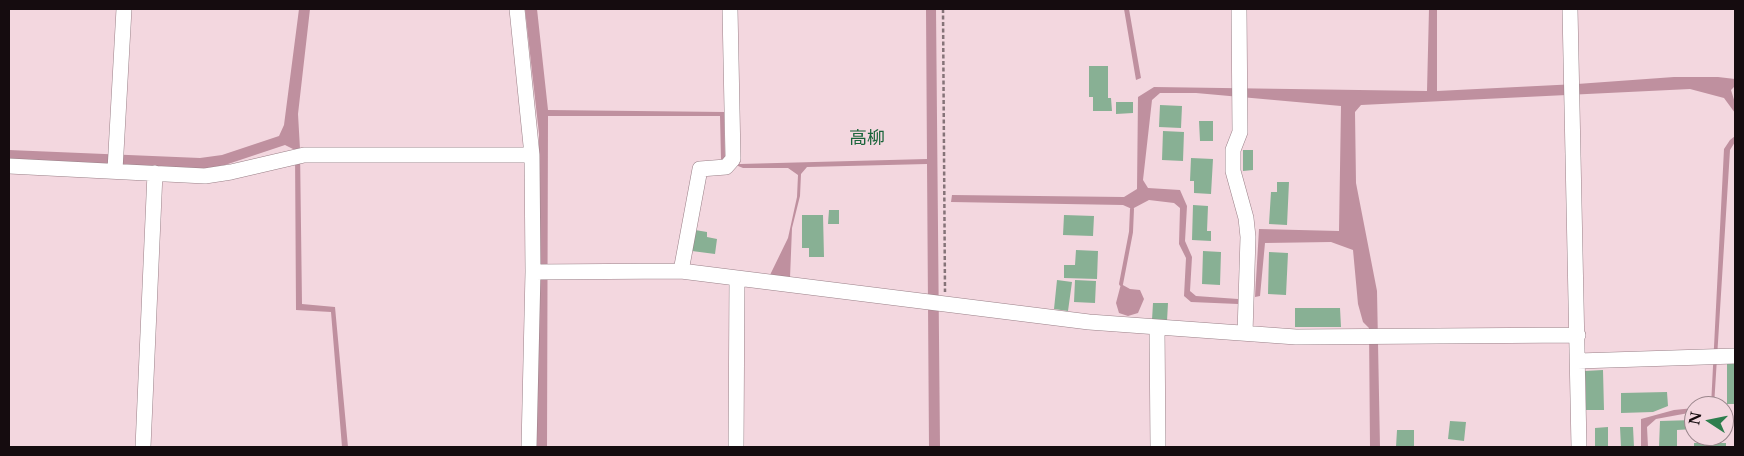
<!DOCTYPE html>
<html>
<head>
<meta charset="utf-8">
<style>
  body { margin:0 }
  #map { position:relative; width:1744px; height:456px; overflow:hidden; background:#f3d7df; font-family:"Libre Baskerville",serif }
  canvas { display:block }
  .frame { position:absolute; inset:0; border:10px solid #150c0f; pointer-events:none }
  .north { position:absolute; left:1684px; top:396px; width:50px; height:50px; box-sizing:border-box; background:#f3d7df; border:1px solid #9a868c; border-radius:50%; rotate:281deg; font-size:14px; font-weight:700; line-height:20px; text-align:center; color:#150c0f }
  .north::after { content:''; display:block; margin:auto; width:18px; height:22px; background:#2e7e4e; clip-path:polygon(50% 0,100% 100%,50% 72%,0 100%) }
</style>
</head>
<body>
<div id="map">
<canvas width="1744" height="456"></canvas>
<div class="frame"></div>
<div class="north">N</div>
</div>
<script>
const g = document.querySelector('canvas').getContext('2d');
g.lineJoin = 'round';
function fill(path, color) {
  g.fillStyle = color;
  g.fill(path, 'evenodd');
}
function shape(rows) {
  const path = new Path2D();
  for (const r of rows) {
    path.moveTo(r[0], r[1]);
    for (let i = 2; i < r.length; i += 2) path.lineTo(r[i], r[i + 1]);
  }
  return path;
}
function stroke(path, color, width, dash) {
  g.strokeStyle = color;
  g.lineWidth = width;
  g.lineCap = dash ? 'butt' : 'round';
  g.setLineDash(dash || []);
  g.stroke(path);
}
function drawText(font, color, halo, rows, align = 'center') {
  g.font = font + ' "Libre Baskerville","Noto Sans JP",serif';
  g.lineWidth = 4;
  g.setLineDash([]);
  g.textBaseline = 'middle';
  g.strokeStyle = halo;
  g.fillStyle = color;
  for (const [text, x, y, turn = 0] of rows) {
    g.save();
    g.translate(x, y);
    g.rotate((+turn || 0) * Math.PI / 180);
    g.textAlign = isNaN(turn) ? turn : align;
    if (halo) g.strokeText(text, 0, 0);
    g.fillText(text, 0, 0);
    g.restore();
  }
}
fill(shape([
  [299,9,310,9,298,114,300,149,302,304,335,307,348,447,342,447,331,312,296,310,295,150,285,145,225,165,202,169,9,159,9,150,200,158,222,155,279,136,284,125],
  [525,9,537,9,548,110,724,112,725,158,740,164,927,159,926,9,936,9,940,447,929,447,927,164,807,167,801,174,800,196,792,228,790,278,770,275,788,238,797,197,798,175,788,168,743,168,721,159,720,116,548,116,547,447,536,447,539,134],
  [1124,9,1129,9,1141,78,1136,80],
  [1429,9,1437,9,1437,91,1577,84,1674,77,1718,77,1735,79,1735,86,1731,90,1735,103,1735,113,1724,98,1690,89,1361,105,1355,112,1356,183,1377,291,1380,447,1370,447,1369,328,1363,322,1358,304,1353,250,1331,242,1265,243,1260,296,1255,297,1259,229,1339,231,1341,106,1196,93,1160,93,1152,100,1143,180,1148,188,1180,190,1187,206,1185,241,1192,257,1190,291,1196,296,1238,299,1238,304,1191,302,1184,296,1186,258,1179,244,1180,208,1174,203,1149,200,1132,209,1123,205,951,202,952,195,1124,197,1137,189,1138,97,1154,87,1427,91],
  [1735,136,1735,142,1730,150,1714,406,1711,406,1724,149,1730,140],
  [1121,284,1130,289,1140,290,1144,299,1138,313,1128,316,1119,313,1116,303],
  [1694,408,1694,412,1656,419,1647,427,1648,447,1641,447,1641,419,1674,410]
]), '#bf909f');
stroke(shape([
  [1121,284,1131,232,1132,209]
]), '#bf909f', 4);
fill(shape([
  [1089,66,1108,66,1108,98,1111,98,1112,111,1093,111,1093,97,1089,97],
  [1116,102,1133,102,1133,113,1116,114],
  [1160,105,1182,106,1181,128,1159,127],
  [1199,121,1213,121,1213,141,1200,141],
  [1163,131,1184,132,1183,161,1162,160],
  [1243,150,1253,150,1253,170,1243,171],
  [1191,158,1213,159,1211,194,1194,193,1194,181,1190,181],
  [1277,182,1289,182,1287,225,1269,224,1271,192,1277,192],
  [1193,205,1208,206,1207,231,1211,231,1211,241,1192,240],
  [829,210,839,210,839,224,828,224],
  [802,215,823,215,824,257,809,257,809,248,802,248],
  [1064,215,1094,216,1093,236,1063,235],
  [695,230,707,232,707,237,717,239,715,254,692,251],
  [1076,250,1098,251,1097,279,1064,278,1064,265,1075,265],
  [1203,251,1221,252,1220,285,1202,284],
  [1269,252,1288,253,1286,295,1268,294],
  [1057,280,1072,282,1068,311,1054,309],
  [1075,280,1096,281,1095,303,1074,302],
  [1153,303,1168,303,1167,321,1152,320],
  [1295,308,1340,308,1341,327,1295,327],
  [1727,364,1735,364,1735,404,1727,404],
  [1603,370,1604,410,1586,410,1585,371],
  [1667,392,1668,406,1653,412,1621,413,1621,393],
  [1694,420,1694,429,1677,430,1677,447,1659,447,1660,421],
  [1450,421,1466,422,1464,441,1448,439],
  [1608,427,1608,447,1595,447,1595,428],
  [1620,427,1633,427,1634,447,1621,447],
  [1397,430,1414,430,1414,447,1396,447],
  [1694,443,1726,443,1726,447,1694,447]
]), '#88b094');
const minor = shape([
  [517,9,532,155,533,272,529,447],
  [1239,9,1240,132,1233,150,1233,171,1246,218,1248,237,1245,333],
  [1570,9,1579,447],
  [9,166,205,176,231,172,304,155,532,155],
  [115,170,124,9],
  [681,271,700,169,726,167,733,159,730,9],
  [533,272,681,271,1089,322,1296,337,1578,335],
  [1157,327,1158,447],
  [1578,361,1735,356],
  [143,447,155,173],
  [736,447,737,278]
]);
stroke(minor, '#9a8088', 16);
stroke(shape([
  [943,9,945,292]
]), '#857378', 2.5, [4, 2.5]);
stroke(minor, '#fff', 15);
drawText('18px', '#19643a', '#f3d7df', [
  ["高柳",867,139]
]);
</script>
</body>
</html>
